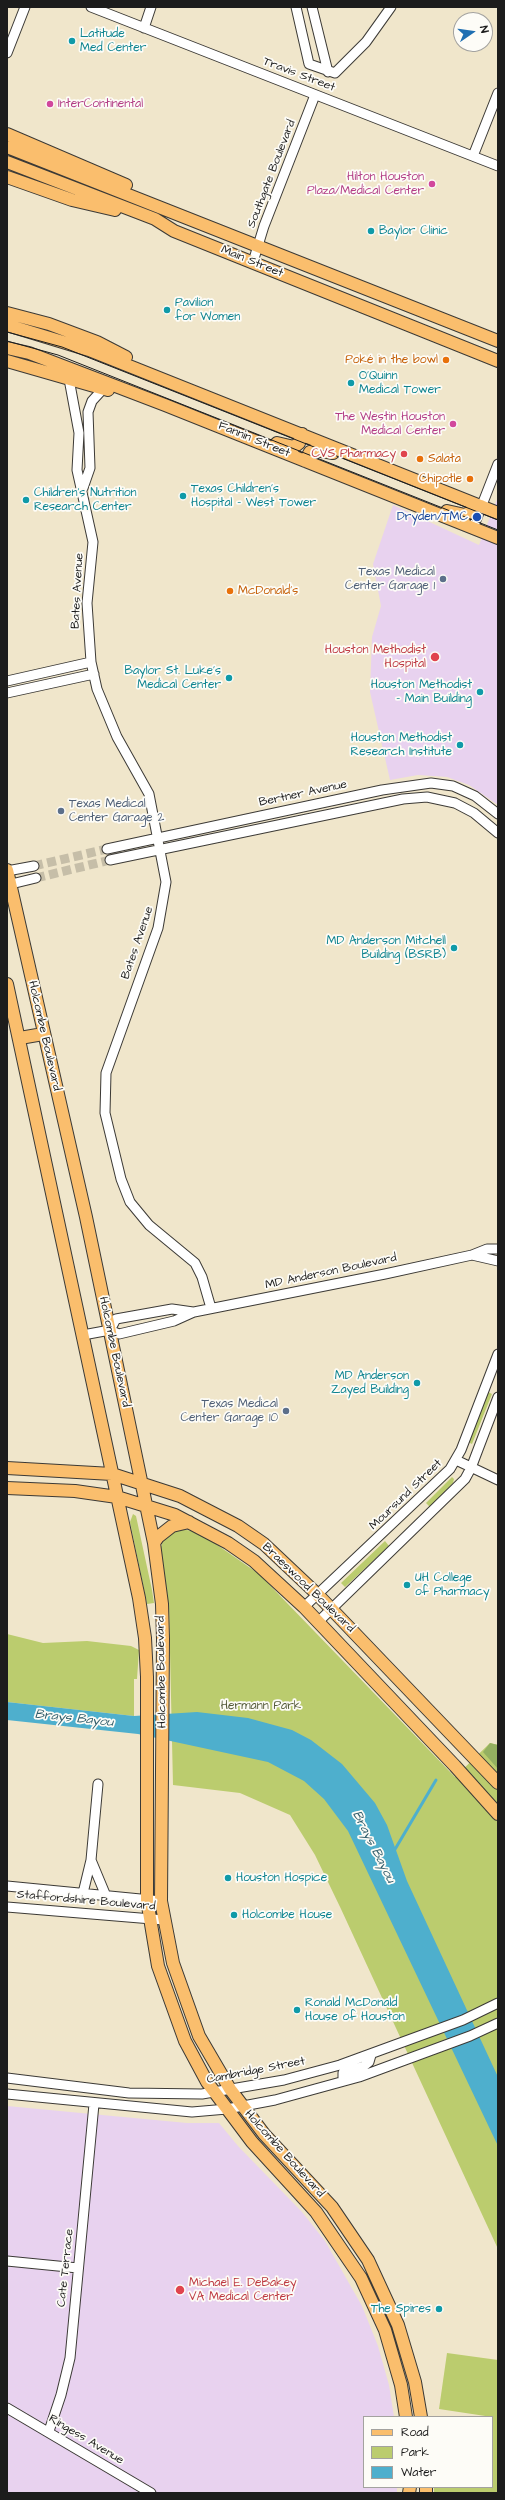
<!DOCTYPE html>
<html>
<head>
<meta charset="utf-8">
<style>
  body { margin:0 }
  #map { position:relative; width:505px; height:2500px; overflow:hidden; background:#f0e6cb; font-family:"Architects Daughter",sans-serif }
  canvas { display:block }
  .frame { position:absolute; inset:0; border:8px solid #1c1c1c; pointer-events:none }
  .legend { position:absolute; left:363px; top:2416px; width:130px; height:72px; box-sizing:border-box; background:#fdfcf7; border:1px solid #a3a29f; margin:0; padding:5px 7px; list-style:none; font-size:12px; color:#1c1c1c }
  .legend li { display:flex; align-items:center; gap:8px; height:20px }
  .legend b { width:20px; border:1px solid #a3a29f }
  .north { position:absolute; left:453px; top:12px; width:40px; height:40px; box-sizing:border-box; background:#fdfcf7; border:1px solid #a3a29f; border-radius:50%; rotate:77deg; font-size:11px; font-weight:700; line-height:16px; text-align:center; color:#1c1c1c }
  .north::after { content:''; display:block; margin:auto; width:14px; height:18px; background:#1f6fb2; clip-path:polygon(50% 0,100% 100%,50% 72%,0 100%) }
</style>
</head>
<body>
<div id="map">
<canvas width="505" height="2500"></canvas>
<div class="frame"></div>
<ul class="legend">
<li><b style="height:5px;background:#fabe6d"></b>Road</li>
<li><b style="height:11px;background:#bbcc6e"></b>Park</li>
<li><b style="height:11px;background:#4eafcd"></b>Water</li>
</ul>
<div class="north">N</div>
</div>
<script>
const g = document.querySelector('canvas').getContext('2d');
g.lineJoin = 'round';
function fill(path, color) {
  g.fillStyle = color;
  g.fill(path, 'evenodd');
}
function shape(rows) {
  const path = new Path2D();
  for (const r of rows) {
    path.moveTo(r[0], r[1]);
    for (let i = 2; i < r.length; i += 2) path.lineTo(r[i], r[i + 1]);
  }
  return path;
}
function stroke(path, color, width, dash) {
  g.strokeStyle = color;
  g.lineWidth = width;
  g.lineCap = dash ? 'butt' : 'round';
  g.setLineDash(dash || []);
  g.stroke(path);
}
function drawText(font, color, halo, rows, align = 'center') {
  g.font = font + ' "Architects Daughter",sans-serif';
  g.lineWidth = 3.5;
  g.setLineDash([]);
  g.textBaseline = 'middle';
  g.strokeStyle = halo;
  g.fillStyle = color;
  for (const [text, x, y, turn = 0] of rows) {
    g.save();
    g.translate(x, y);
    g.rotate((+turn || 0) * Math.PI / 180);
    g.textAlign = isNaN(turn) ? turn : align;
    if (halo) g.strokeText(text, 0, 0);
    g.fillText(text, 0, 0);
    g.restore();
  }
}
fill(shape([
  [498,497,498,805,469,785,447,777,418,775,390,780,370,692,372,637,381,606,373,564,393,505,479,545],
  [7,2106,187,2123,219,2123,238,2146,302,2212,325,2241,362,2306,378,2346,389,2385,394,2417,364,2417,364,2487,397,2487,397,2493,7,2493]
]), '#e8d2ef');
fill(shape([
  [488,1392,492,1394,472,1444,468,1442],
  [452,1477,454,1479,453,1483,430,1507,426,1503],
  [133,1514,136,1516,152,1590,154,1603,147,1604,130,1522],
  [181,1529,192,1531,213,1542,259,1574,455,1777,490,1743,498,1745,498,2249,341,1909,315,1855,290,1815,240,1793,173,1785,169,1608,161,1547,164,1538,171,1532],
  [385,1541,389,1546,345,1587,341,1583],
  [7,1634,43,1643,87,1641,131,1646,139,1650,137,1679,134,1679,134,1716,7,1702],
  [447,2353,498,2360,498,2493,434,2493,434,2487,492,2487,492,2417,439,2409]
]), '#bbcc6e');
fill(shape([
  [490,1743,498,1745,498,1769,483,1752]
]), '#94b061');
fill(shape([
  [7,1702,134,1716,197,1712,248,1718,292,1730,311,1740,342,1764,375,1803,387,1825,407,1881,498,2077,498,2146,348,1831,324,1799,304,1781,268,1762,138,1734,7,1720]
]), '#4eafcd');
stroke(shape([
  [394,1851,436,1780]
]), '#4eafcd', 3);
stroke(shape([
  [34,866,107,849],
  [36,878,110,860]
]), '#c6bea8', 9, [9, 4.5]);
const minor = shape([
  [91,7,498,166],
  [296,7,309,64,335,73,366,42,391,7],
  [312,7,328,72],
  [144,28,151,7],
  [7,53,25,7],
  [473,156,498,93],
  [253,262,264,226,315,95],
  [69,379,79,433,77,470,93,542,87,603,91,662,97,689,117,737,149,794,166,882,158,928,106,1073,105,1113,121,1179,130,1202,149,1225,195,1263,202,1277,211,1308],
  [83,488,90,468,88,412,92,401,103,389],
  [473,528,498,464],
  [7,681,91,662],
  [7,693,94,674],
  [107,849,382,790,431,783,453,786,475,796,498,814],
  [110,860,403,799,427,797,455,803,474,813,498,833],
  [7,871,34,866],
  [7,885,36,878],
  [472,1255,498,1261],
  [110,1330,116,1319,172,1309,193,1312],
  [83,1335,110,1330,119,1334,174,1321,194,1312,385,1274,472,1255,487,1249,498,1249],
  [456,1460,498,1480],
  [304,1607,450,1469,461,1450,498,1354],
  [318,1622,465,1479,471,1468,498,1397],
  [91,1860,106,1896],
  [7,1886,161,1901],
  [83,1893,91,1860,98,1784],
  [7,1907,164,1920],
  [7,2078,129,2093,202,2094,284,2080,340,2065,463,2020,498,2003],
  [343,2081,343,2073,364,2066,369,2062,371,2055],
  [7,2094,192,2112,227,2109,275,2100,359,2077,470,2036,498,2023],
  [7,2261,78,2268],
  [7,2408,151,2493],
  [49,2431,61,2395,70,2358,94,2104]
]);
const major = shape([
  [7,134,126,185],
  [7,147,498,341],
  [7,162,155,219,174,231,498,361],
  [7,177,72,200,115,210],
  [7,313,49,324,97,342,126,357],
  [7,325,89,350,498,513],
  [7,348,29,353,165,405,498,538],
  [7,361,108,390],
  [277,443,294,447,299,443,302,434],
  [305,461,310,452,316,450,333,453],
  [447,511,465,515,481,506],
  [7,870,86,1217,154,1543,162,1604,163,1639,161,1901,173,1963,199,2036,230,2089,264,2134,332,2207,368,2260,398,2325,415,2382,421,2417],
  [7,984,139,1598,145,1638,147,1677,147,1900,158,1966,185,2041,207,2082,252,2142,316,2212,361,2278,385,2330,401,2385,406,2417],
  [20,1038,43,1034],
  [7,1468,112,1474,180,1496,238,1526,264,1544,317,1594,498,1783],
  [7,1488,75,1491,117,1497,175,1515,228,1543,254,1561,304,1607,455,1766,498,1814],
  [154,1543,158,1537,172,1526,189,1522],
  [409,2493,410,2487],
  [426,2493,426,2487]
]);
stroke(minor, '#3c3a36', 11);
stroke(major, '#3c3a36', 14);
stroke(minor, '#fff', 9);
stroke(major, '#fabe6d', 12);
stroke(shape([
  [7,332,62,347,498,520],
  [7,341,58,355,498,530]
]), '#1c1c1c', 1);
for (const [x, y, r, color] of [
  [72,41,4,"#0f9aa8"],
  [50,104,4,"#d1479c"],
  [432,184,4,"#d1479c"],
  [371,231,4,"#0f9aa8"],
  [167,310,4,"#0f9aa8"],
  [446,360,4,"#e8710a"],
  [351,383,4,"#0f9aa8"],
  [453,424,4,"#d1479c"],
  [404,454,4,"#e0444e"],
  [420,459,4,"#e8710a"],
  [470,479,4,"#e8710a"],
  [183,496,4,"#0f9aa8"],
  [26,500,4,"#0f9aa8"],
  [477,517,5,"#1a4fb4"],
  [443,579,4,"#5c6f8a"],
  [230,591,4,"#e8710a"],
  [435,657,5,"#e0444e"],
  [229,678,4,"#0f9aa8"],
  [480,692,4,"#0f9aa8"],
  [460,745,4,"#0f9aa8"],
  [61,811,4,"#5c6f8a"],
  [454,948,4,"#0f9aa8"],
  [417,1383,4,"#0f9aa8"],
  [286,1411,4,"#5c6f8a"],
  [407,1585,4,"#0f9aa8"],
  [228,1878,4,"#0f9aa8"],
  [234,1915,4,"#0f9aa8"],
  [297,2010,4,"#0f9aa8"],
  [180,2290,5,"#e0444e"],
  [439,2309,4,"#0f9aa8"]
]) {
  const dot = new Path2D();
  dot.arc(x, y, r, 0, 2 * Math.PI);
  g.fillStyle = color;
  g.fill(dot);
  stroke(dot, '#fdfcf7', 1.5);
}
drawText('12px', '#0d838f', '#fdfcf7', [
  ["Latitude",80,34],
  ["Med Center",80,48],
  ["Baylor Clinic",379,231],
  ["Pavilion",175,303],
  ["for Women",175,317],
  ["O'Quinn",359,376],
  ["Medical Tower",359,390],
  ["Texas Children's",191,489],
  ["Hospital - West Tower",191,503],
  ["Children's Nutrition",34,493],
  ["Research Center",34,507],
  ["Baylor St. Luke's",221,671,"right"],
  ["Medical Center",221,685,"right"],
  ["Houston Methodist",472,685,"right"],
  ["- Main Building",472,699,"right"],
  ["Houston Methodist",452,738,"right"],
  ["Research Institute",452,752,"right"],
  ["MD Anderson Mitchell",446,941,"right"],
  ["Building (BSRB)",446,955,"right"],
  ["MD Anderson",409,1376,"right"],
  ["Zayed Building",409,1390,"right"],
  ["UH College",415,1578],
  ["of Pharmacy",415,1592],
  ["Houston Hospice",236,1878],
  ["Holcombe House",242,1915],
  ["Ronald McDonald",305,2003],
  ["House of Houston",305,2017],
  ["The Spires",431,2309,"right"]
], 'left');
drawText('12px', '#1c1c1c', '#fdfcf7', [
  ["Travis Street",299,75,21],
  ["Southgate Boulevard",272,174,-69],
  ["Main Street",252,262,22],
  ["Fannin Street",254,440,22],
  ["Bates Avenue",78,591,-87],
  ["Bertner Avenue",303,794,-12],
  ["Bates Avenue",138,943,-71],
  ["Holcombe Boulevard",44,1036,77],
  ["MD Anderson Boulevard",331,1272,-12],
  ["Holcombe Boulevard",114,1352,78],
  ["Moursund Street",406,1495,-44],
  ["Braeswood Boulevard",308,1588,44],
  ["Holcombe Boulevard",162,1672,-91],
  ["Staffordshire Boulevard",86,1901,5],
  ["Cambridge Street",256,2071,-11],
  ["Holcombe Boulevard",284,2154,48],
  ["Cate Terrace",66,2268,-84],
  ["Ringess Avenue",86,2440,31]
]);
drawText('12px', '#b23c85', '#fdfcf7', [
  ["InterContinental",58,104,"left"],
  ["Hilton Houston",424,177],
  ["Plaza/Medical Center",424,191],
  ["The Westin Houston",445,417],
  ["Medical Center",445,431]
], 'right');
drawText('12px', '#c56008', '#fdfcf7', [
  ["Poké in the bowl",438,360],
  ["Salata",428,459,"left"],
  ["Chipotle",462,479],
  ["McDonald's",238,591,"left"]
], 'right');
drawText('12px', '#be3a42', '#fdfcf7', [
  ["CVS Pharmacy",396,454],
  ["Houston Methodist",426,650],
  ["Hospital",426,664],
  ["Michael E. DeBakey",189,2283,"left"],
  ["VA Medical Center",189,2297,"left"]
], 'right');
drawText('12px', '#164399', '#fdfcf7', [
  ["Dryden/TMC",468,517]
], 'right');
drawText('12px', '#4e5e75', '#fdfcf7', [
  ["Texas Medical",435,572],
  ["Center Garage 1",435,586],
  ["Texas Medical",69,804,"left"],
  ["Center Garage 2",69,818,"left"],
  ["Texas Medical",278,1404],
  ["Center Garage 10",278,1418]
], 'right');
drawText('12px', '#545a39', '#fdfcf7', [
  ["Hermann Park",261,1706]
]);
drawText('italic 13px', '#325e6c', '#fdfcf7', [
  ["Brays Bayou",74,1719,6],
  ["Brays Bayou",373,1847,63]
]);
</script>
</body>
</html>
